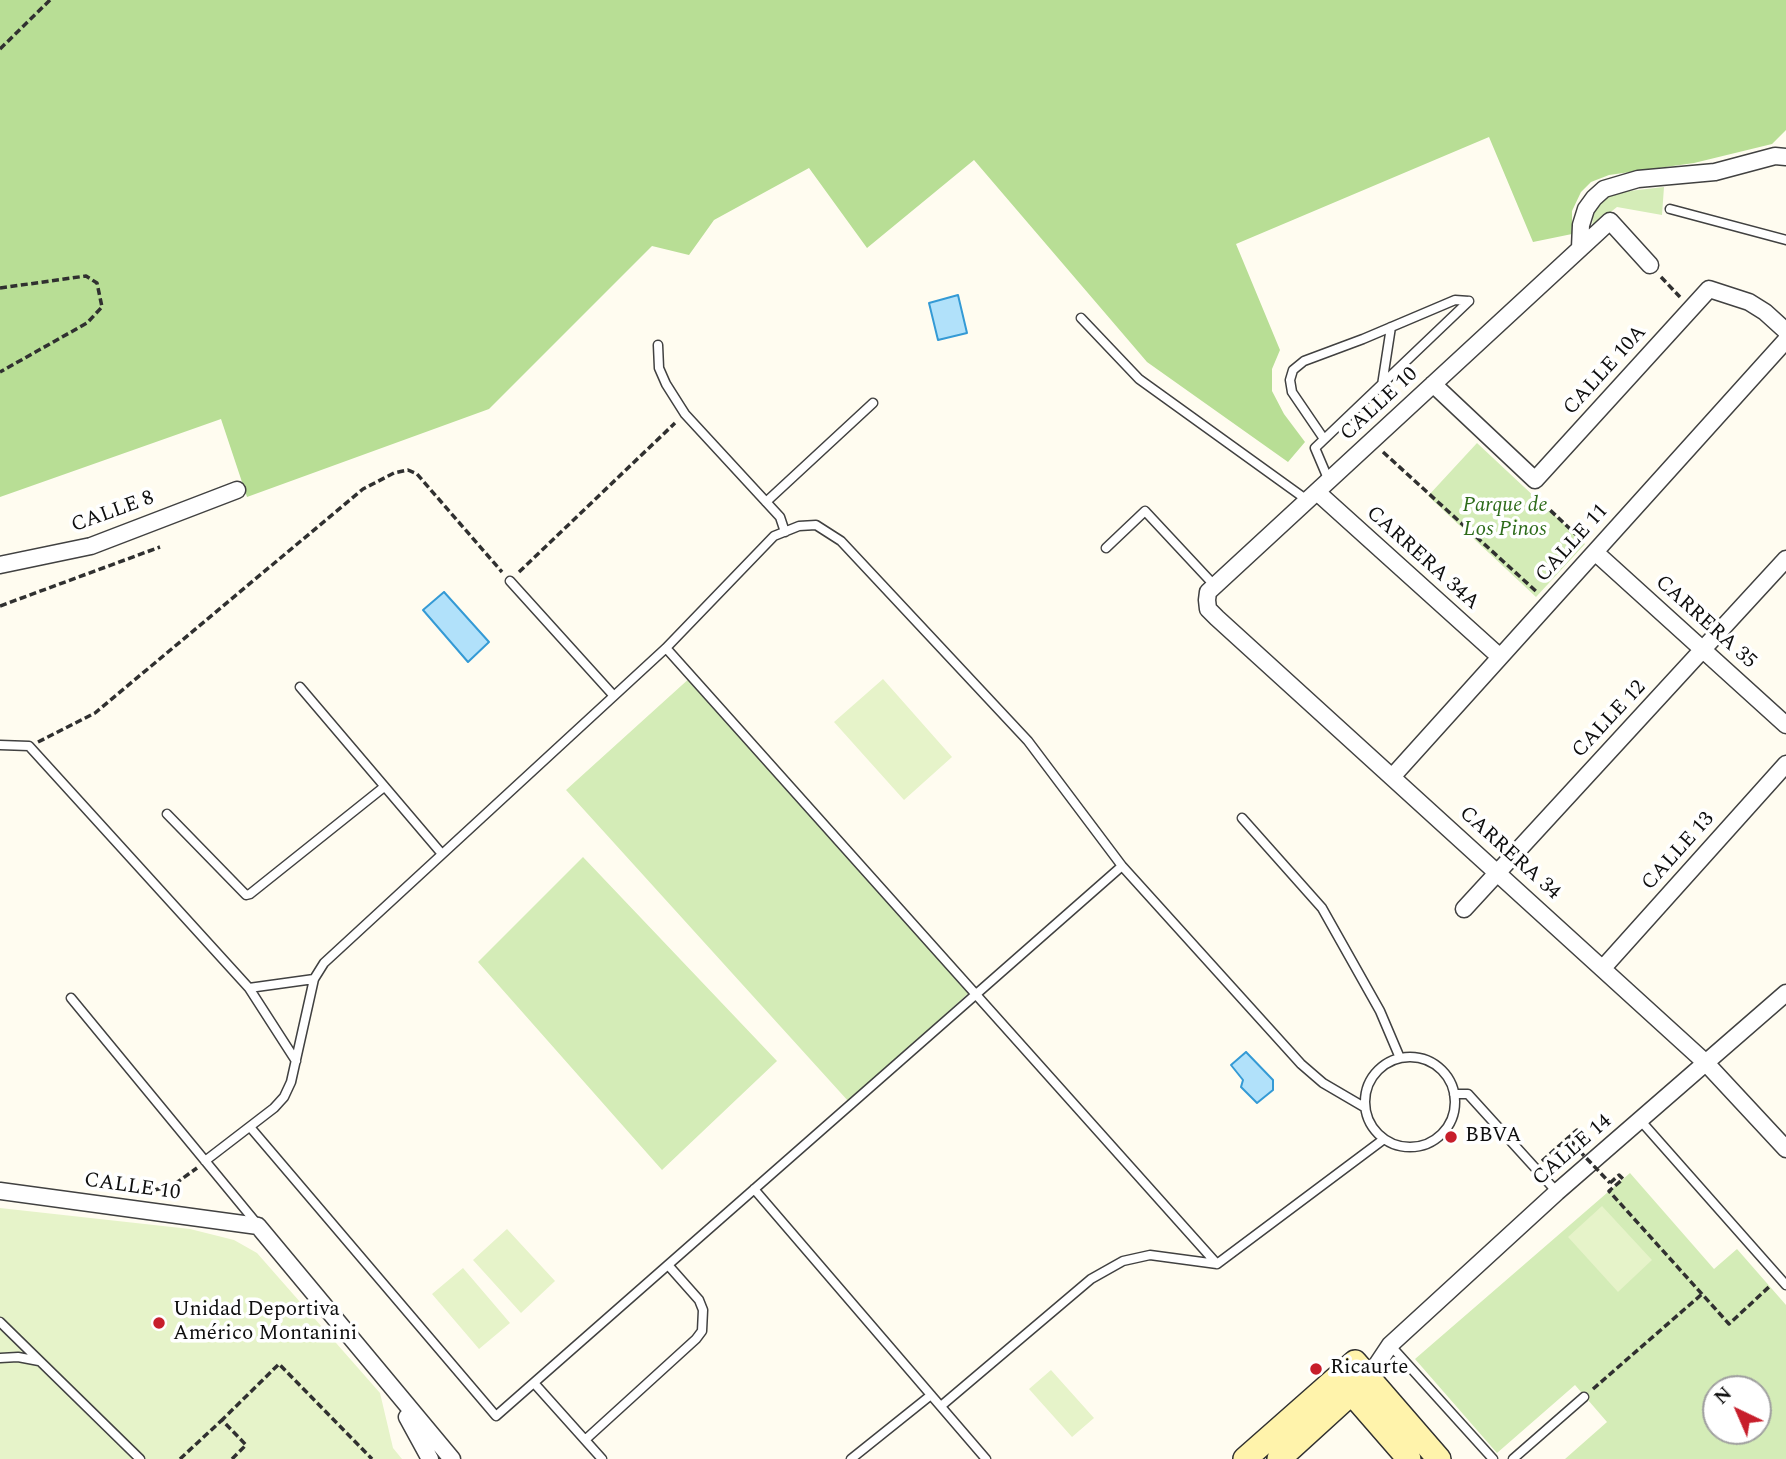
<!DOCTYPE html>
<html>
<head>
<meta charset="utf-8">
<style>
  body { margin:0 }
  #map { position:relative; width:1786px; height:1459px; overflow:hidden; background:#fffcf0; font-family:Spectral,serif }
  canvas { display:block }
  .north { position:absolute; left:1702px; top:1375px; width:70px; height:70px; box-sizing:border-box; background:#fff; border:2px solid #9f9f9f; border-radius:50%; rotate:316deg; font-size:19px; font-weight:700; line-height:28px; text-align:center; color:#0e0e0e }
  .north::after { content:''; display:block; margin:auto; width:24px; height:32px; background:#c71e2b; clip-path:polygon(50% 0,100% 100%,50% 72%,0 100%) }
</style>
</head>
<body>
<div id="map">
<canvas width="1786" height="1459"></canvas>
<div class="north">N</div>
</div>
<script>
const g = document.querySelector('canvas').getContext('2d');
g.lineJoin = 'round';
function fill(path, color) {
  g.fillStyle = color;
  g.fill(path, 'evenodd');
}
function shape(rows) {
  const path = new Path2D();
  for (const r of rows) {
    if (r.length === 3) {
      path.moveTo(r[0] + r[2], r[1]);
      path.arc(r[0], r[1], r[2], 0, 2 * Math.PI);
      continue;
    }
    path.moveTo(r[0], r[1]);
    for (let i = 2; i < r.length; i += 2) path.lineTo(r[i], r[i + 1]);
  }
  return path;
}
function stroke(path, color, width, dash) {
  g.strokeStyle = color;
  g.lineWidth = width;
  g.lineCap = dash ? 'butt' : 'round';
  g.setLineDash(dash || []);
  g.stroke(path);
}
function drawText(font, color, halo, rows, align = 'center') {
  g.font = font + ' Spectral,serif';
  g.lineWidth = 7;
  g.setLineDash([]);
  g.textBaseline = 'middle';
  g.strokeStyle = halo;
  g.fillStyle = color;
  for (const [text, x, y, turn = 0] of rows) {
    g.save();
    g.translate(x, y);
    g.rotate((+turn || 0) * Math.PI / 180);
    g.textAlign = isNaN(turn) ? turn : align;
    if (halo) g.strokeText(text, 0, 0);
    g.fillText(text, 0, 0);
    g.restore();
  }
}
fill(shape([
  [1664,187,1662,215,1617,207,1592,227,1594,209,1601,200,1612,193],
  [1477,443,1585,544,1536,597,1428,496],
  [692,676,974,988,849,1102,566,790],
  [583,857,777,1061,662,1170,478,962],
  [1630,1173,1714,1269,1737,1249,1786,1305,1786,1459,1565,1459,1607,1422,1575,1385,1497,1453,1415,1359],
  [1716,1389,1758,1389,1758,1431,1716,1431]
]), '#d4ecb7');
fill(shape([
  [0,0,1786,0,1786,130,1772,144,1694,163,1609,175,1591,182,1581,192,1572,211,1572,234,1533,242,1489,137,1236,244,1280,350,1272,369,1272,391,1284,414,1305,442,1288,462,1147,362,974,160,867,248,809,168,714,220,689,255,652,246,489,409,247,497,221,419,0,497]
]), '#b8de95');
fill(shape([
  [883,679,952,757,904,800,834,722],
  [1602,1206,1652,1260,1618,1292,1568,1237],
  [0,1208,190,1229,234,1240,257,1253,380,1393,393,1448,402,1459,0,1459],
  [507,1229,555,1281,521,1313,473,1260],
  [463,1268,510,1323,479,1349,432,1294],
  [1051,1370,1094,1418,1072,1437,1029,1389]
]), '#e6f3c9');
const water = shape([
  [958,295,967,333,938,340,929,303,958,295],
  [444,592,489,642,468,662,423,610,444,592],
  [1246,1052,1273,1080,1273,1090,1257,1103,1241,1087,1243,1080,1231,1065,1246,1052]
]);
fill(water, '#b1e1fa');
stroke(water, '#349ad5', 2);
const service = shape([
  [1670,209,1786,240],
  [1081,318,1139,379,1307,500],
  [658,345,659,368,666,384,685,414,780,517,785,532],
  [1382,385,1391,327],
  [1324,439,1292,392,1290,380,1293,370,1304,361,1363,339,1455,300,1469,301],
  [1329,481,1315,448,1469,301],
  [766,502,873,403],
  [1106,548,1145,511,1215,586],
  [510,581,614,696],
  [666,648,1217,1264],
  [300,687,442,854],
  [0,745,29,746,249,988,296,1061],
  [167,814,246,895,250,894,384,787],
  [1242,818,1322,908,1380,1011,1400,1058],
  [249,988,314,979],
  [71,998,258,1225],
  [1410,1102,45],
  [1454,1094,1468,1094,1557,1192],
  [1640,1120,1786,1285],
  [250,1127,496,1416,1122,866],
  [205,1161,274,1108,284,1097,291,1082,314,979,324,963,666,648,774,536,799,526,816,525,841,541,1028,741,1122,866,1301,1064,1323,1083,1364,1107],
  [754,1189,986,1459],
  [0,1322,140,1459],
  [1390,1345,1493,1459],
  [0,1358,18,1357,39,1361],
  [534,1383,602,1459],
  [941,1406,1091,1279,1123,1261,1150,1255,1217,1264,1384,1139],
  [585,1440,696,1339,702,1331,703,1310,699,1300,668,1265],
  [851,1459,931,1395],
  [1513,1459,1584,1397]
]);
const minor = shape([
  [1580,248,1581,225,1586,209,1594,198,1604,189,1638,179,1715,172,1775,156,1786,157],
  [1650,265,1610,221,1208,592,1207,600,1208,609,1217,618,1706,1063,1786,1149],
  [1433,384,1535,480,1709,289,1749,302,1765,312,1786,331],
  [1317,492,1500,657],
  [1595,552,1786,725],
  [0,565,91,546,237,490],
  [1392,777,1786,340],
  [1464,909,1786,559],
  [1603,968,1786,764],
  [0,1191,258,1226,452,1459],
  [1368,1378,1390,1345,1557,1192,1786,993],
  [407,1417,430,1459]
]);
const secondary = shape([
  [1342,1382,1409,1459],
  [1245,1459,1355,1362,1439,1459],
  [1279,1459,1368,1378]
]);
stroke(service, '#414141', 11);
stroke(minor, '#414141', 19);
stroke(secondary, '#303030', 26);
stroke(shape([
  [0,49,50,0],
  [1661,277,1680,297],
  [0,288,86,276,97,283,102,307,87,323,0,372],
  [1383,452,1538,593],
  [1535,496,1583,541],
  [519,572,675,423],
  [0,606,160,547],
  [38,742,95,713,363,489,394,473,408,470,417,474,502,572],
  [1542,1161,1577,1130,1581,1135,1572,1143],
  [1610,1183,1619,1175,1623,1179,1609,1191,1729,1324,1770,1286],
  [145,1192,172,1186,197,1168],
  [1593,1389,1702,1294],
  [180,1459,222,1420],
  [232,1459,246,1445,222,1420,279,1364,372,1459]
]), '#303030', 3.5, [7, 3.5]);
stroke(service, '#fff', 8);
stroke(minor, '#fff', 16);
stroke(secondary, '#fff3ab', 23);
stroke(shape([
  [1572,1143,1610,1183]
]), '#303030', 3.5, [7, 3.5]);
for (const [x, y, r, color] of [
  [1451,1137,7,"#c71e2b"],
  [159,1323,7,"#c71e2b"],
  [1316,1369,7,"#c71e2b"]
]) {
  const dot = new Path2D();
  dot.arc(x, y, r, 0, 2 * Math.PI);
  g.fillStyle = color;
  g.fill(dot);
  stroke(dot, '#fff', 2.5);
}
drawText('21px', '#0e0e0e', '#fff', [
  ["CALLE 10A",1606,371,-48],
  ["CALLE 10",1380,405,-43],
  ["CALLE 8",113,513,-20],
  ["CALLE 11",1573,544,-48],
  ["CARRERA 34A",1422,559,42],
  ["CARRERA 35",1705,623,42],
  ["CALLE 12",1610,720,-47],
  ["CALLE 13",1679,852,-48],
  ["CARRERA 34",1509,854,42],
  ["CALLE 14",1573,1151,-41],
  ["CALLE 10",132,1188,8]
]);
drawText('italic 21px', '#2d6b1a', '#fff', [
  ["Parque de",1505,507],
  ["Los Pinos",1505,531]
]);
drawText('21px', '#0e0e0e', '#fff', [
  ["BBVA",1465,1137],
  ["Unidad Deportiva",173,1311],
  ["Américo Montanini",173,1335],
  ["Ricaurte",1330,1369]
], 'left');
</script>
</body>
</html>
